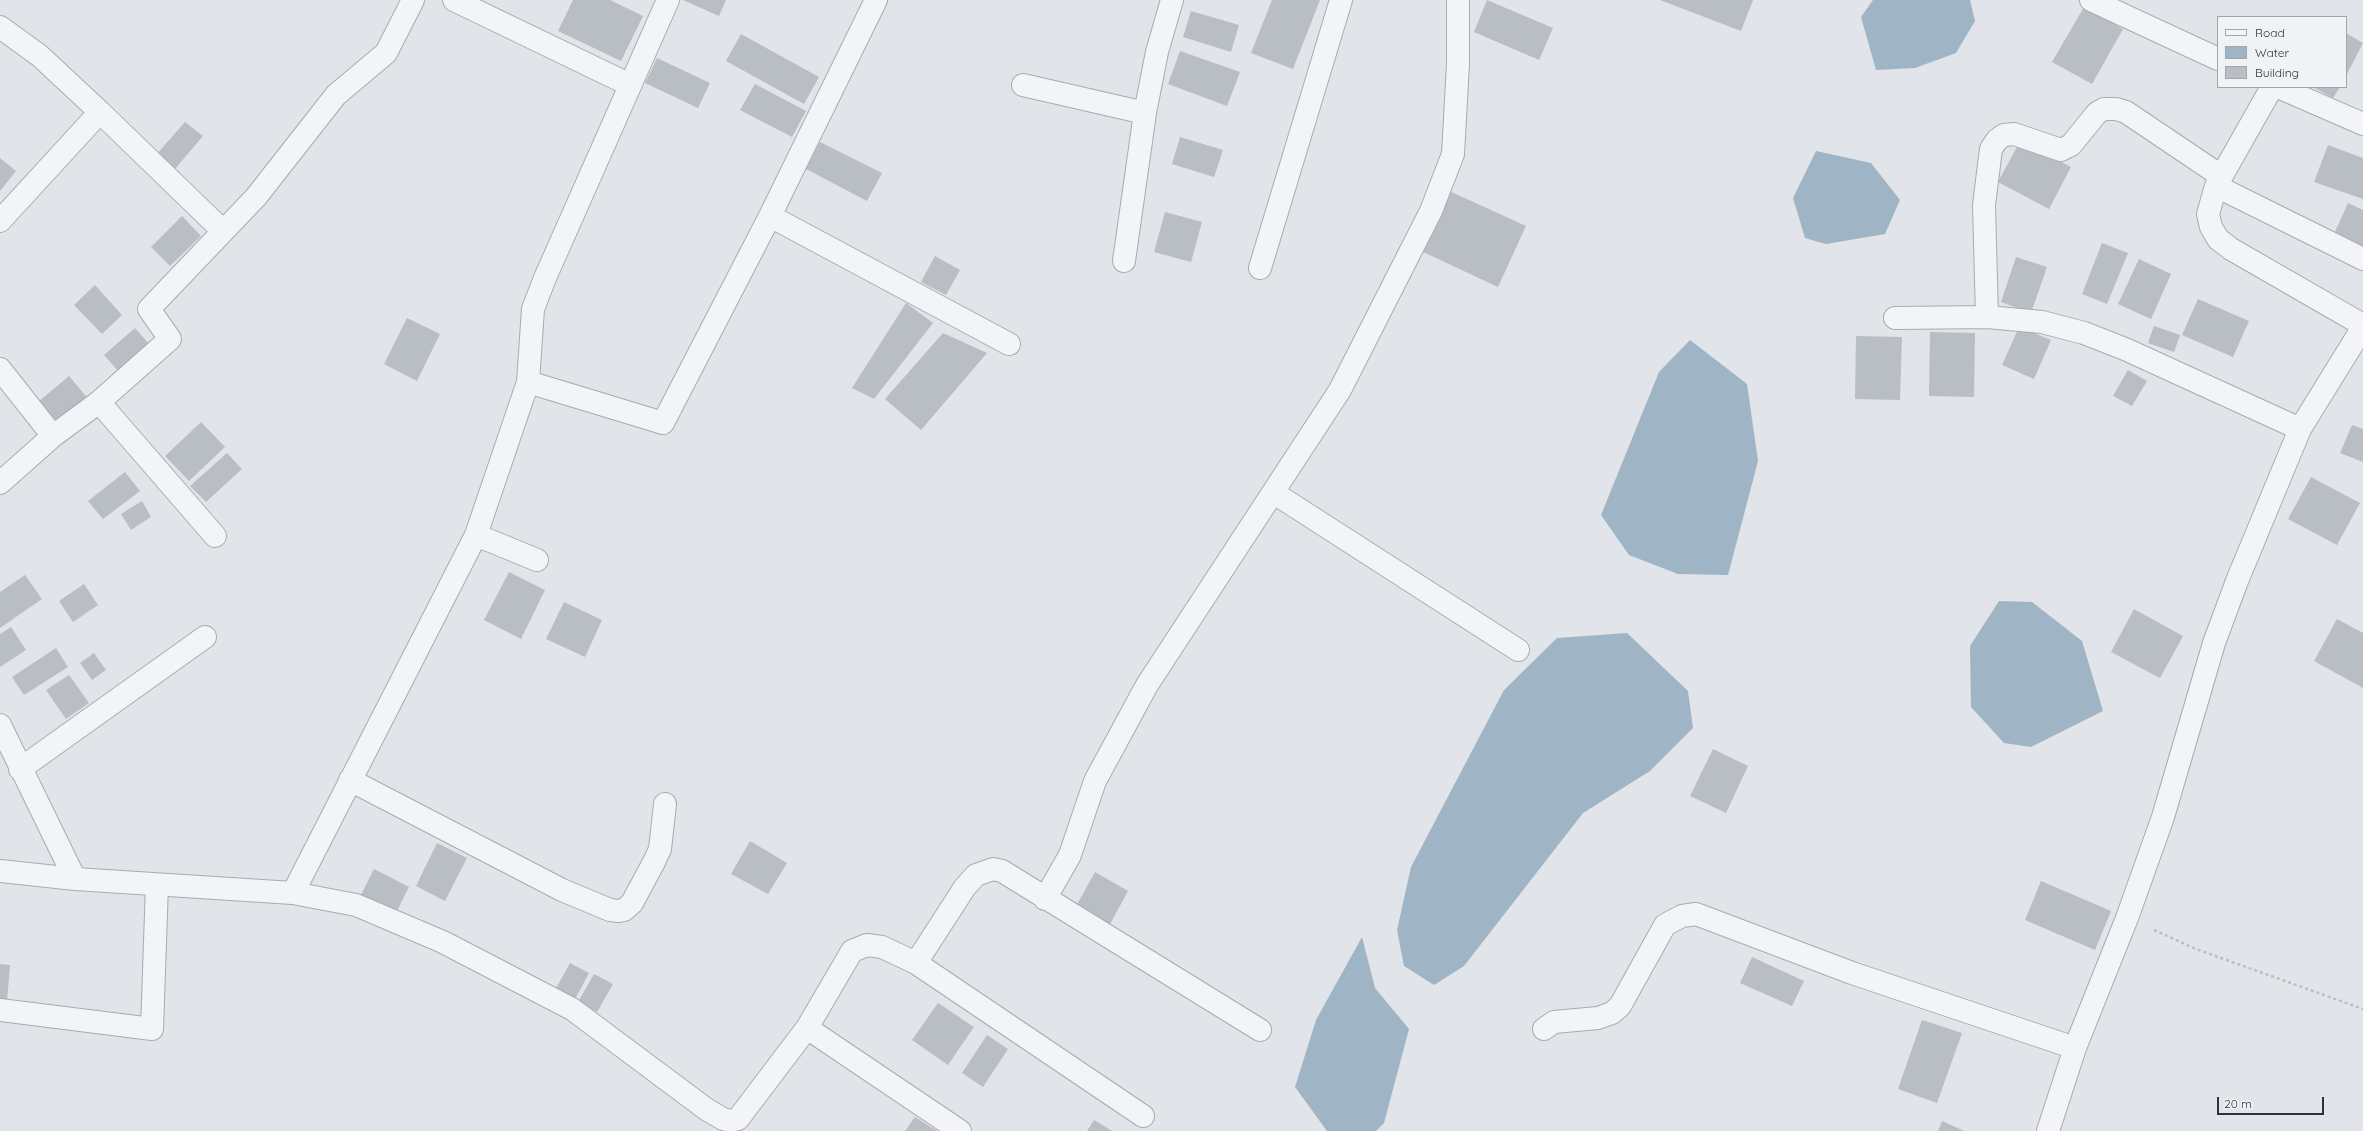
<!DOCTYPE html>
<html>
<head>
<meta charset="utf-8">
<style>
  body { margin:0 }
  #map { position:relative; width:2363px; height:1131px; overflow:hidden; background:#e1e4e8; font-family:Quicksand,sans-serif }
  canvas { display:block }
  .legend { position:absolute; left:2217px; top:16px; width:130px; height:72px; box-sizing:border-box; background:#f0f3f6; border:1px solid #a1a6ac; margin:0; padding:5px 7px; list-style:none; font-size:12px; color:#2b333e }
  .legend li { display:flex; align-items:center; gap:8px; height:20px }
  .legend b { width:20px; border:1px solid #a1a6ac }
  .scale { position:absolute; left:2217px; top:1097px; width:107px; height:18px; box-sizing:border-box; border:2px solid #2b333e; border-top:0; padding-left:5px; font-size:12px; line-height:14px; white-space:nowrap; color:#2b333e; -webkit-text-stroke:3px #f0f3f6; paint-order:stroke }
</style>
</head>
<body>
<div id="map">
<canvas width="2363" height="1131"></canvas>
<ul class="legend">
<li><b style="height:5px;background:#f3f4f7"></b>Road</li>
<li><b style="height:11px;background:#9fb4c5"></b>Water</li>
<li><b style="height:11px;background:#b8bec4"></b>Building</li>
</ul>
<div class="scale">20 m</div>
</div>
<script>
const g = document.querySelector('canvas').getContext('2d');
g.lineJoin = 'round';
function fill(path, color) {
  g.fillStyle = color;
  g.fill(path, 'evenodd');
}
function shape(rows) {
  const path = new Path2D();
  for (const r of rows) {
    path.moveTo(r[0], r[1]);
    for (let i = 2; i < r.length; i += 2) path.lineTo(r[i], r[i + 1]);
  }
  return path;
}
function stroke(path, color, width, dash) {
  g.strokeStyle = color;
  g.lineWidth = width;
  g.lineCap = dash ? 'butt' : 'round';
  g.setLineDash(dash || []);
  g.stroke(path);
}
fill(shape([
  [1873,0,1970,0,1975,21,1956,53,1915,68,1876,70,1861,17],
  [1816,151,1871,163,1900,200,1885,234,1826,244,1805,238,1793,198],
  [1690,340,1747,384,1758,461,1728,575,1678,574,1629,555,1601,515,1659,372],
  [1999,601,2032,602,2082,641,2103,711,2031,747,2004,743,1971,707,1970,646],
  [1627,633,1688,691,1693,728,1650,771,1583,813,1464,966,1434,985,1404,966,1397,930,1411,867,1504,690,1557,638],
  [1362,937,1375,988,1409,1029,1384,1123,1376,1131,1327,1131,1295,1087,1316,1020]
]), '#9fb4c5');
fill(shape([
  [573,0,610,0,643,16,621,61,558,31],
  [683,0,726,0,719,16],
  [1272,0,1320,0,1293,69,1251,53],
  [1487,0,1553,28,1539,60,1474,32],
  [1660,0,1753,0,1741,31],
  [2084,7,2123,29,2092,84,2052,62],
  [1191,11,1239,25,1231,52,1183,37],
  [2346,33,2363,43,2346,76],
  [741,34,819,77,804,104,726,61],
  [1180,51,1240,72,1227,106,1168,84],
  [657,58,710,83,698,108,645,83],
  [755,84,806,111,792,137,740,110],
  [2313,87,2340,87,2333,98],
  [185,122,203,136,174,170,156,155],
  [1180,137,1223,150,1214,177,1172,164],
  [2020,141,2071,167,2049,209,1998,182],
  [820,142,882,173,867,201,806,169],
  [2328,145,2363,158,2363,199,2314,182],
  [0,158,16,171,0,191],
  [1447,190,1526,226,1498,287,1419,250],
  [2348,203,2363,210,2363,248,2334,234],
  [1165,212,1202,222,1191,262,1154,252],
  [182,216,201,236,170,266,151,247],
  [2102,243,2128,253,2107,304,2082,294],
  [935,256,960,270,946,295,921,282],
  [2016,257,2047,267,2031,313,2001,302],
  [2139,259,2171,274,2151,319,2118,304],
  [95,285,122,315,102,334,74,305],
  [2198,299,2249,321,2233,357,2182,335],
  [906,303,933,323,874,399,852,388],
  [407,318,440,334,417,381,384,364],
  [2154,326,2180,335,2174,352,2148,343],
  [2019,327,2051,340,2034,379,2002,365],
  [135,328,149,344,118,371,104,355],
  [1930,332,1975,333,1974,397,1929,396],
  [943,333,987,353,921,430,885,399],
  [1856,336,1902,337,1900,400,1855,399],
  [2128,370,2147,381,2132,406,2113,396],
  [69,376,89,400,58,426,38,402],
  [201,422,225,447,189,481,165,456],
  [2352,425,2363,429,2363,462,2340,453],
  [227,453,242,469,206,502,190,486],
  [125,472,140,491,103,519,88,501],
  [2311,477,2360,503,2337,545,2288,519],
  [142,501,151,517,131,530,121,514],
  [509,572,545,590,521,639,484,620],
  [25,575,42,599,0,628,0,592],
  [84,584,98,605,73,622,59,601],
  [564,602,602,620,585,657,546,639],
  [2134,609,2183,636,2160,678,2111,652],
  [2337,619,2363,633,2363,688,2314,661],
  [11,627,26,650,0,667,0,634],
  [56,648,68,667,24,695,12,677],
  [94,653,106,670,92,680,80,663],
  [69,675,89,703,66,719,46,690],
  [1713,749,1748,766,1726,813,1690,796],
  [750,841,787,863,768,894,731,874],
  [437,843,467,858,445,901,416,886],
  [374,869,409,887,394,917,359,899],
  [1095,872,1128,891,1109,926,1075,908],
  [2041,881,2111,911,2095,950,2025,920],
  [1752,957,1804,981,1792,1006,1740,983],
  [570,963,589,973,574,1001,555,990],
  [0,964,10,965,7,1001,0,1001],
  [594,974,613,984,597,1012,578,1002],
  [938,1003,974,1027,948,1065,912,1040],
  [1922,1020,1962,1033,1937,1103,1898,1089],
  [987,1035,1008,1049,983,1087,962,1073],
  [915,1117,937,1131,905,1131],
  [1094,1120,1112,1131,1087,1131],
  [1942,1121,1964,1131,1938,1131]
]), '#b8bec4');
const street = shape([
  [454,0,630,85],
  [2091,0,2218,59],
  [0,27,40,56,100,112,0,221],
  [1023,85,1145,113],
  [2272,87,2216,186,2208,214,2211,227,2218,239,2231,249,2363,325],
  [2278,87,2363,124],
  [100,112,223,231],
  [2216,186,2363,259],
  [770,216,1009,344],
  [1124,261,1145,113,1157,52,1172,0],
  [1260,268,1341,0],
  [1987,317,1984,205,1991,149,1997,140,2004,135,2014,134,2061,150,2071,145,2097,113,2104,109,2116,109,2126,112,2221,176],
  [1895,318,1987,317,2042,322,2084,333,2125,349,2300,429],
  [0,369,53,436],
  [528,382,663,423,770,216,876,0],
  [99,402,215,536],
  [0,483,53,436,99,402,170,339,149,309,256,197,336,95,386,53,413,0],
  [1274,493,1518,650],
  [476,535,528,382,533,309,545,278,668,0],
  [0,725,75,879],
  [20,769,205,637],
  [350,780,562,890,610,910,619,911,624,910,632,903,654,862,660,849,665,804],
  [0,871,75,879,293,893,356,905,443,942,572,1009,706,1109,723,1119,730,1121,738,1119,807,1028,960,1131],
  [293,893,476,535,537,560],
  [1045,899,1070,855,1095,781,1147,685,1340,390,1431,211,1453,154,1458,64,1458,0],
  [916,963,965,887,976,875,993,869,1002,871,1260,1030],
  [0,1010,152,1029,157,885],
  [807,1028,852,951,867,945,882,947,916,963,1143,1116],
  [1544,1029,1554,1022,1598,1018,1612,1013,1620,1006,1665,925,1682,916,1696,914,1852,973,2075,1048],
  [2048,1131,2075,1048,2127,918,2163,817,2214,643,2237,581,2300,429,2363,327]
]);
stroke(street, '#a7abb2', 24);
stroke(shape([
  [2154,930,2196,949,2363,1009]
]), '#bbbec3', 2.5, [3, 3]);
stroke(street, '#f3f4f7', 22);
</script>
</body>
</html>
